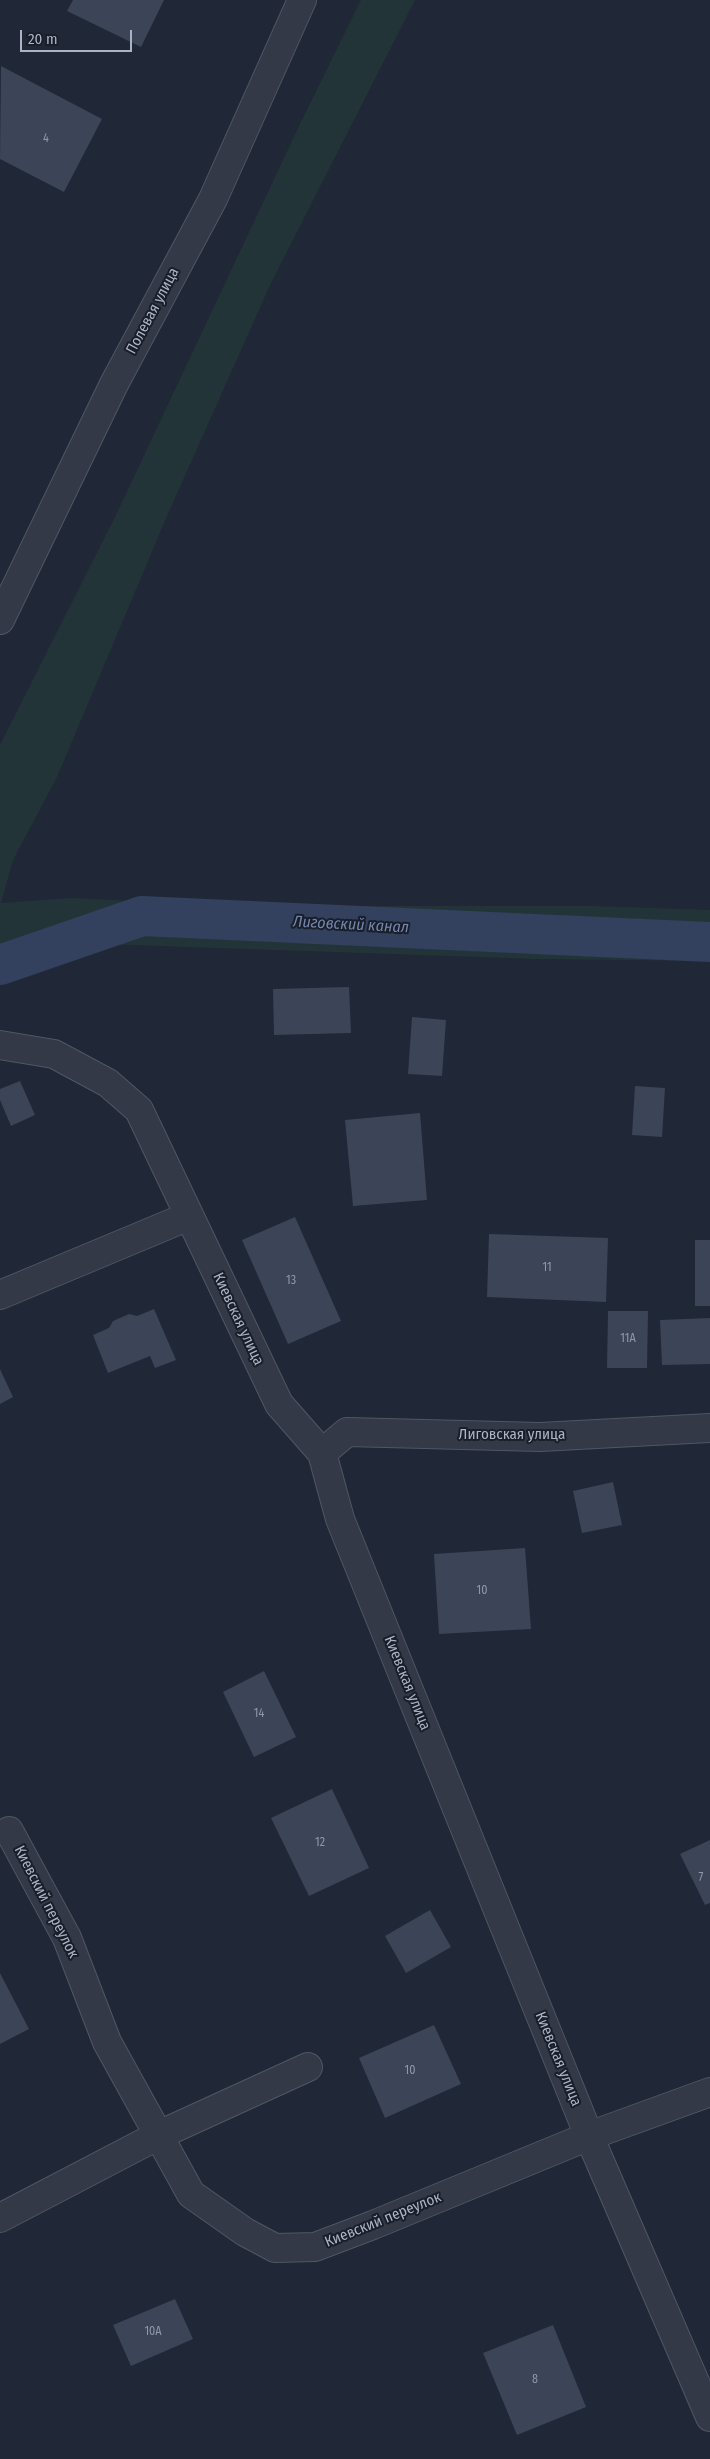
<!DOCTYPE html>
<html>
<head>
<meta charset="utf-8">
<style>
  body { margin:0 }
  #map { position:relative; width:710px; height:2459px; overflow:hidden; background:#202736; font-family:"Fira Sans Condensed",sans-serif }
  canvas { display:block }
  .scale { position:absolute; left:20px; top:30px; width:112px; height:22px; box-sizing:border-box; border:2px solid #adb3c4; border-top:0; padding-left:6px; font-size:15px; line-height:18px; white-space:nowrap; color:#adb3c4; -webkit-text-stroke:4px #191e2b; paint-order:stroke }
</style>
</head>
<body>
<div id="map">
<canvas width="710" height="2459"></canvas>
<div class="scale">20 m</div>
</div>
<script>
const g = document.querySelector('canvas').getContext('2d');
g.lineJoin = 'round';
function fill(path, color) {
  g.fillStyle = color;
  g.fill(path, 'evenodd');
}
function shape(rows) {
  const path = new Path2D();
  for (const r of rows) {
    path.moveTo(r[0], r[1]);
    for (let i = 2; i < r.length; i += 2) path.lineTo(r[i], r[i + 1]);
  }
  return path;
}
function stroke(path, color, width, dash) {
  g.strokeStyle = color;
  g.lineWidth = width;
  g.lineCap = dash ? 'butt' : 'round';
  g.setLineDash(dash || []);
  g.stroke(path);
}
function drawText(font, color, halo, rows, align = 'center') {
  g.font = font + ' "Fira Sans Condensed",sans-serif';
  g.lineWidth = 4;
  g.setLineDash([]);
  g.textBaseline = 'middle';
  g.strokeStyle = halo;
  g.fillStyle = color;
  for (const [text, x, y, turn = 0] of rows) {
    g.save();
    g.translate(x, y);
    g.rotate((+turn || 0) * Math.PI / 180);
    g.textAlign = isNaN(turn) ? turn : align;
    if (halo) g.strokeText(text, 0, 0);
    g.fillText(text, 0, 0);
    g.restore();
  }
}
fill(shape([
  [361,0,415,0,270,285,167,516,57,777,13,860,1,903,71,898,231,906,592,906,710,910,710,961,537,959,102,944,0,977,0,745,116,515,300,124]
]), '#233438');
stroke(shape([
  [0,965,142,916,710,942]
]), '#33405e', 40);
fill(shape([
  [73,0,164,0,141,47,67,11],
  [1,66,102,119,64,192,0,159],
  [349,987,351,1033,274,1035,273,989],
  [412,1017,446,1020,442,1076,408,1074],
  [20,1081,35,1115,11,1126,0,1100,0,1089],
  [635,1086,665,1088,662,1137,632,1135],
  [420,1113,427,1200,353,1206,345,1120],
  [295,1217,341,1321,288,1344,242,1240],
  [489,1234,608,1238,606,1302,487,1297],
  [695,1240,710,1240,710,1306,695,1306],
  [154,1309,176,1360,155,1368,150,1356,108,1373,93,1335,109,1328,113,1321,129,1314,137,1316],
  [608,1311,648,1311,647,1368,607,1368],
  [710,1318,710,1364,662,1365,660,1320],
  [0,1369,13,1397,0,1404],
  [613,1482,622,1525,582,1533,573,1491],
  [525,1548,531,1629,439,1634,434,1554],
  [264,1671,296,1737,254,1757,223,1692],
  [332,1789,369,1868,309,1896,271,1818],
  [710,1840,710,1903,705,1905,680,1854],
  [430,1910,451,1947,406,1973,385,1936],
  [0,1973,29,2029,0,2044],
  [434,2025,461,2084,385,2118,359,2058],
  [175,2299,193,2339,131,2366,113,2325],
  [553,2325,586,2407,517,2435,483,2353]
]), '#3c4457');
const street = shape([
  [0,620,114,384,213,199,302,0],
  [0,1045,54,1054,108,1083,139,1110,279,1404,322,1453,340,1519,589,2136,710,2417],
  [0,1295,189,1216],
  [322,1453,347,1432,540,1437,710,1428],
  [9,1831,67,1938,107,2042,191,2194,245,2232,275,2248,315,2247,373,2225,589,2136,710,2092],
  [0,2218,157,2136,308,2067]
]);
stroke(street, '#515665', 30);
stroke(street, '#333947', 28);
drawText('12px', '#9197a9', null, [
  ["4",46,139],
  ["11",547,1268],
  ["13",291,1281],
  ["11А",628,1339],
  ["10",482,1591],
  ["14",259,1714],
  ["12",320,1843],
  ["7",701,1878],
  ["10",410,2071],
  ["10А",153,2332],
  ["8",535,2380]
]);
drawText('15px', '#adb3c4', '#191e2b', [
  ["Полевая улица",153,311,-62],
  ["Киевская улица",238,1319,65],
  ["Лиговская улица",512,1435],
  ["Киевская улица",407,1683,68],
  ["Киевский переулок",46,1902,63],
  ["Киевская улица",558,2059,68],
  ["Киевский переулок",383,2220,-22]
]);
drawText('italic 16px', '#7586ac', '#191e2b', [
  ["Лиговский канал",351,925,3]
]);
</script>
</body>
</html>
